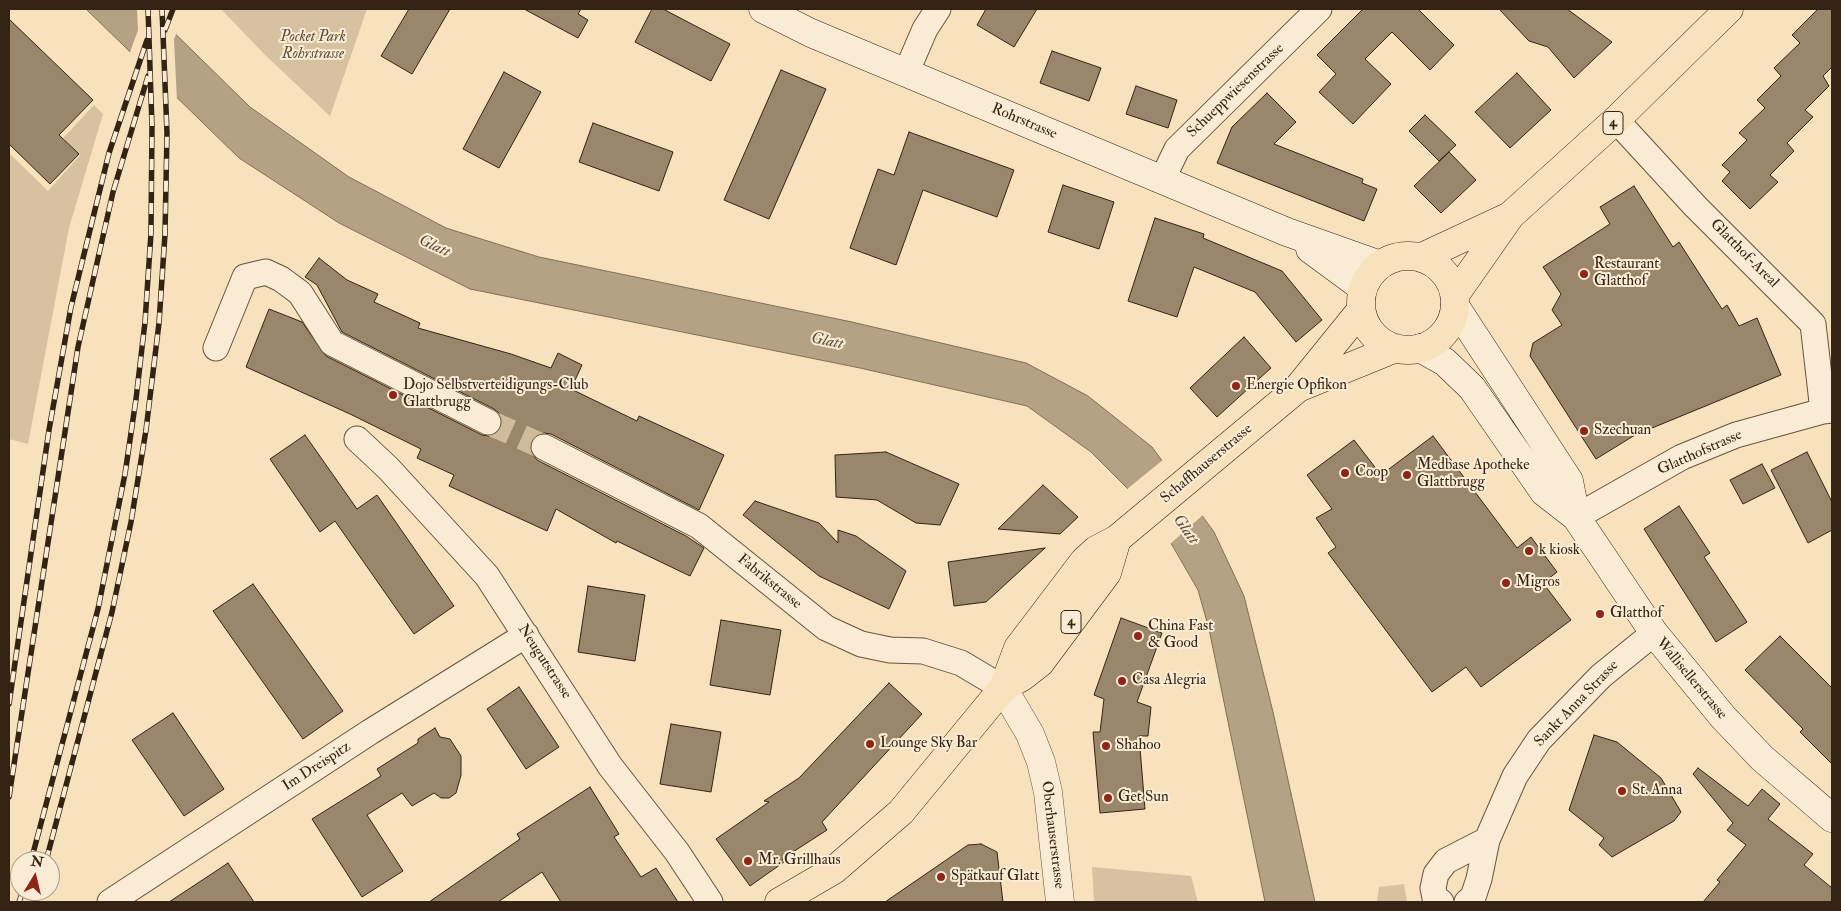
<!DOCTYPE html>
<html>
<head>
<meta charset="utf-8">
<style>
  body { margin:0 }
  #map { position:relative; width:1841px; height:911px; overflow:hidden; background:#f7e2bd; font-family:"IM FELL Double Pica",serif }
  canvas { display:block }
  .frame { position:absolute; inset:0; border:10px solid #342313; pointer-events:none }
  .north { position:absolute; left:10px; top:851px; width:50px; height:50px; box-sizing:border-box; background:#faecd4; border:1px solid #ab9c87; border-radius:50%; rotate:9deg; font-size:14px; font-weight:700; line-height:20px; text-align:center; color:#342313 }
  .north::after { content:''; display:block; margin:auto; width:18px; height:22px; background:#8f2418; clip-path:polygon(50% 0,100% 100%,50% 72%,0 100%) }
</style>
</head>
<body>
<div id="map">
<canvas width="1841" height="911"></canvas>
<div class="frame"></div>
<div class="north">N</div>
</div>
<script>
const g = document.querySelector('canvas').getContext('2d');
g.lineJoin = 'round';
function fill(path, color) {
  g.fillStyle = color;
  g.fill(path, 'evenodd');
}
function shape(rows) {
  const path = new Path2D();
  for (const r of rows) {
    if (r.length === 3) {
      path.moveTo(r[0] + r[2], r[1]);
      path.arc(r[0], r[1], r[2], 0, 2 * Math.PI);
      continue;
    }
    path.moveTo(r[0], r[1]);
    for (let i = 2; i < r.length; i += 2) path.lineTo(r[i], r[i + 1]);
  }
  return path;
}
function stroke(path, color, width, dash) {
  g.strokeStyle = color;
  g.lineWidth = width;
  g.lineCap = dash ? 'butt' : 'round';
  g.setLineDash(dash || []);
  g.stroke(path);
}
function drawText(font, color, halo, rows, align = 'center') {
  g.font = font + ' "IM FELL Double Pica",serif';
  g.lineWidth = 4;
  g.setLineDash([]);
  g.textBaseline = 'middle';
  g.strokeStyle = halo;
  g.fillStyle = color;
  for (const [text, x, y, turn = 0] of rows) {
    g.save();
    g.translate(x, y);
    g.rotate((+turn || 0) * Math.PI / 180);
    g.textAlign = isNaN(turn) ? turn : align;
    if (halo) g.strokeText(text, 0, 0);
    g.fillText(text, 0, 0);
    g.restore();
  }
}
fill(shape([
  [221,9,367,9,330,116,265,55],
  [94,105,103,114,69,228,28,444,9,439,9,153,48,191,80,155,63,138],
  [1092,867,1191,876,1198,902,1094,902],
  [1404,884,1407,902,1377,902,1379,887]
]), '#d6c2a0');
const water = shape([
  [86,9,150,9,250,107,349,177,446,228,539,257,852,322,1026,363,1088,396,1152,447,1214,532,1244,596,1273,712,1315,902,1265,902,1209,629,1198,590,1172,545,1130,491,1091,452,1027,406,860,368,470,289,339,223,239,158,86,9]
]);
fill(water, '#b5a183');
stroke(water, '#816f56', 1);
fill(shape([
  [137,9,154,9,177,32,174,39,177,102,129,55,138,30],
  [1164,459,1204,514,1169,545,1126,490]
]), '#f7e2bd');
const building = shape([
  [409,9,450,9,412,74,381,56,409,9],
  [524,9,581,9,578,14,588,20,578,38,524,9],
  [652,9,663,9,730,44,711,81,635,42,652,9],
  [986,9,1037,9,1014,47,977,25,986,9],
  [1363,9,1418,9,1454,45,1430,70,1392,32,1365,59,1391,84,1353,124,1319,92,1336,74,1317,55,1363,9],
  [1499,9,1567,9,1612,42,1574,78,1548,47,1529,41,1499,9],
  [1818,9,1832,9,1832,67,1823,76,1829,86,1805,110,1813,117,1787,143,1794,151,1770,175,1778,182,1750,209,1722,181,1730,172,1722,165,1747,140,1739,133,1765,108,1757,100,1781,76,1774,68,1800,43,1792,35,1818,9],
  [9,19,93,100,59,135,79,154,50,184,9,144,9,19],
  [1052,51,1101,68,1089,101,1040,83,1052,51],
  [781,70,826,89,769,219,724,200,781,70],
  [504,72,541,92,499,168,463,149,504,72],
  [1517,73,1551,110,1510,148,1475,112,1517,73],
  [1136,86,1177,100,1168,128,1126,114,1136,86],
  [1267,93,1296,122,1274,144,1363,179,1362,183,1377,189,1364,221,1217,163,1232,127,1267,93],
  [1425,115,1456,145,1439,161,1409,131,1425,115],
  [593,123,673,152,659,191,579,162,593,123],
  [909,132,1014,170,997,217,923,190,896,265,850,248,878,169,894,175,909,132],
  [1449,152,1476,180,1441,213,1414,186,1449,152],
  [1063,185,1114,202,1099,249,1048,232,1063,185],
  [1634,186,1673,247,1679,242,1722,309,1727,305,1739,326,1757,318,1781,375,1635,435,1596,459,1530,356,1533,343,1562,325,1552,310,1561,294,1543,267,1610,224,1600,207,1634,186],
  [1155,218,1204,234,1203,238,1282,271,1322,320,1296,342,1255,292,1194,267,1177,317,1128,301,1155,218],
  [319,258,347,280,378,294,374,302,420,323,418,328,511,354,551,368,558,353,582,365,571,389,637,421,639,416,724,455,699,510,551,434,544,433,537,435,531,441,532,454,537,460,686,536,704,548,690,576,617,541,616,543,556,509,547,531,449,486,454,475,417,458,421,449,350,414,246,367,269,309,302,322,326,356,482,435,489,436,501,429,502,421,500,414,494,409,342,332,317,285,305,277,319,258],
  [1244,337,1271,368,1217,417,1190,388,1244,337],
  [305,435,357,509,377,495,454,606,414,634,335,521,320,532,270,459,305,435],
  [1433,436,1517,548,1531,537,1557,572,1543,583,1571,620,1481,687,1466,667,1432,692,1328,553,1336,547,1316,518,1332,509,1307,475,1354,440,1381,475,1433,436],
  [886,452,959,484,940,525,916,523,877,500,836,497,835,455,886,452],
  [1807,452,1832,502,1832,530,1808,543,1771,470,1807,452],
  [1762,464,1775,488,1743,504,1730,480,1762,464],
  [1043,485,1078,517,1060,534,998,529,1043,485],
  [755,501,819,523,838,543,838,530,856,536,906,571,889,609,819,576,743,515,755,501],
  [1679,506,1710,553,1704,557,1747,622,1716,642,1644,529,1679,506],
  [1045,548,986,602,954,606,948,562,1045,548],
  [253,584,343,711,303,739,213,611,253,584],
  [588,586,645,595,635,661,578,652,588,586],
  [1121,618,1162,633,1137,702,1151,707,1148,736,1139,736,1145,809,1100,813,1093,732,1100,732,1104,699,1094,695,1121,618],
  [721,620,781,630,770,695,710,685,721,620],
  [1780,636,1832,688,1832,764,1800,732,1803,729,1745,670,1780,636],
  [889,683,922,714,822,822,827,830,782,859,784,862,750,886,716,839,769,802,764,801,799,778,889,683],
  [519,687,559,747,526,769,487,709,519,687],
  [173,713,224,789,184,816,132,740,173,713],
  [671,724,721,732,711,792,660,784,671,724],
  [435,728,440,737,450,739,461,756,461,775,456,793,449,798,441,798,434,793,412,806,402,793,367,815,403,871,362,897,312,819,381,776,377,769,418,743,418,739,435,728],
  [1594,735,1617,742,1661,778,1681,812,1674,821,1612,857,1599,845,1604,838,1569,810,1594,735],
  [1698,768,1748,806,1762,789,1780,804,1768,819,1813,854,1804,865,1832,888,1832,902,1703,902,1720,882,1717,880,1746,845,1727,830,1733,823,1693,774,1698,768],
  [590,787,619,834,614,837,641,877,656,868,678,902,561,902,542,872,498,902,429,902,520,839,517,834,590,787],
  [981,844,997,852,1003,902,885,902,968,845,981,844],
  [228,863,254,902,169,902,213,873,228,863]
]);
fill(building, '#99866b');
stroke(building, '#342313', 1);
stroke(shape([
  [488,422,544,447]
]), '#d0bc9b', 25, [25, 12]);
const minor = shape([
  [906,73,925,29,938,9],
  [1616,120,1696,207,1813,324,1823,411],
  [1162,180,1177,149,1319,9],
  [216,348,245,277,266,272,281,279,300,293,332,343,488,422],
  [357,439,388,468,487,576,610,766,677,852,710,902],
  [544,447,699,526,826,628,861,644,890,650,923,651,961,663,1003,688],
  [1576,517,1682,457,1736,435,1823,411,1832,410],
  [110,902,370,732,526,635],
  [1441,902,1435,898,1433,888,1436,874,1446,861,1487,840],
  [1467,902,1473,897,1479,879,1487,840,1515,776,1539,740,1601,676,1654,633]
]);
const tertiary = shape([
  [1003,688,1030,734,1041,762,1048,792,1060,902]
]);
const secondary = shape([
  [763,9,811,33,1287,232,1380,265],
  [1310,249,1363,288],
  [1455,306,1569,481,1576,517],
  [1420,348,1445,362,1472,388,1544,492,1576,517,1654,633,1723,717,1762,758,1832,818]
]);
const primary = shape([
  [1408,303,47],
  [1422,257,1510,216],
  [1455,295,1511,215,1616,120,1729,9],
  [1298,388,1396,348],
  [1003,688,1018,648,1084,561,1096,550,1117,539,1297,389,1361,310],
  [779,902,834,870,901,812,1003,688,1022,677,1040,663,1107,573,1117,539]
]);
stroke(minor, '#65533e', 27);
stroke(tertiary, '#65533e', 29);
stroke(secondary, '#342313', 29);
stroke(primary, '#342313', 29);
stroke(minor, '#faecd4', 25);
stroke(tertiary, '#faecd4', 28);
stroke(secondary, '#faecd4', 28);
stroke(primary, '#f7e2bd', 28);
const rail = shape([
  [165,30,173,9],
  [9,704,49,430,71,307,109,153,147,40],
  [9,797,78,347,113,192,148,76],
  [31,861,98,609,125,474,136,399,145,322,151,233,152,126,148,9],
  [46,861,112,612,131,522,146,430,159,323,165,234,167,133,162,9],
  [19,902,23,891],
  [34,902,37,891]
]);
stroke(rail, '#342313', 5.5);
stroke(rail, '#faecd4', 4, [11]);
for (const [x, y, r, color] of [
  [1584,274,5,"#8f2418"],
  [1236,386,5,"#8f2418"],
  [393,395,5,"#8f2418"],
  [1584,431,5,"#8f2418"],
  [1345,473,5,"#8f2418"],
  [1407,475,5,"#8f2418"],
  [1529,551,5,"#8f2418"],
  [1506,583,5,"#8f2418"],
  [1600,614,5,"#8f2418"],
  [1138,636,5,"#8f2418"],
  [1122,681,5,"#8f2418"],
  [870,744,5,"#8f2418"],
  [1106,746,5,"#8f2418"],
  [1622,791,5,"#8f2418"],
  [1108,798,5,"#8f2418"],
  [748,861,5,"#8f2418"],
  [941,877,5,"#8f2418"]
]) {
  const dot = new Path2D();
  dot.arc(x, y, r, 0, 2 * Math.PI);
  g.fillStyle = color;
  g.fill(dot);
  stroke(dot, '#faecd4', 2);
}
for (const [x, y, w] of [
  [1613,123,20],
  [1071,622,20]
]) {
  const box = new Path2D();
  box.roundRect(x - w / 2, y - 11.5, w, 23, 4);
  g.fillStyle = '#faecd4';
  g.fill(box);
  stroke(box, '#342313', 1);
}
drawText('bold 14px', '#342313', null, [
  ["4",1613,123],
  ["4",1071,622]
]);
drawText('italic 15px', '#5c4b36', '#faecd4', [
  ["Pocket Park",313,38],
  ["Rohrstrasse",313,55]
]);
drawText('15px', '#342313', '#faecd4', [
  ["Schueppwiesenstrasse",1236,91,-44],
  ["Rohrstrasse",1024,122,23],
  ["Glatthof-Areal",1744,254,45],
  ["Glatthofstrasse",1700,453,-24],
  ["Schaffhauserstrasse",1207,464,-40],
  ["Fabrikstrasse",769,582,39],
  ["Neugutstrasse",544,662,57],
  ["Wallisellerstrasse",1691,679,50],
  ["Sankt Anna Strasse",1577,704,-46],
  ["Im Dreispitz",317,767,-33],
  ["Oberhauserstrasse",1052,835,83]
]);
drawText('15px', '#342313', '#faecd4', [
  ["Restaurant",1594,265],
  ["Glatthof",1594,282],
  ["Dojo Selbstverteidigungs-Club",403,386],
  ["Glattbrugg",403,403],
  ["Energie Opfikon",1246,386],
  ["Szechuan",1594,431],
  ["Medbase Apotheke",1417,466],
  ["Glattbrugg",1417,483],
  ["Coop",1355,473],
  ["k kiosk",1539,551],
  ["Migros",1516,583],
  ["Glatthof",1610,614],
  ["China Fast",1148,627],
  ["& Good",1148,644],
  ["Casa Alegria",1132,681],
  ["Lounge Sky Bar",880,744],
  ["Shahoo",1116,746],
  ["St. Anna",1632,791],
  ["Get Sun",1118,798],
  ["Mr. Grillhaus",758,861],
  ["Spätkauf Glatt",951,877]
], 'left');
drawText('italic 16px', '#614f3a', '#faecd4', [
  ["Glatt",434,247,25],
  ["Glatt",827,342,12],
  ["Glatt",1185,530,55]
]);
</script>
</body>
</html>
